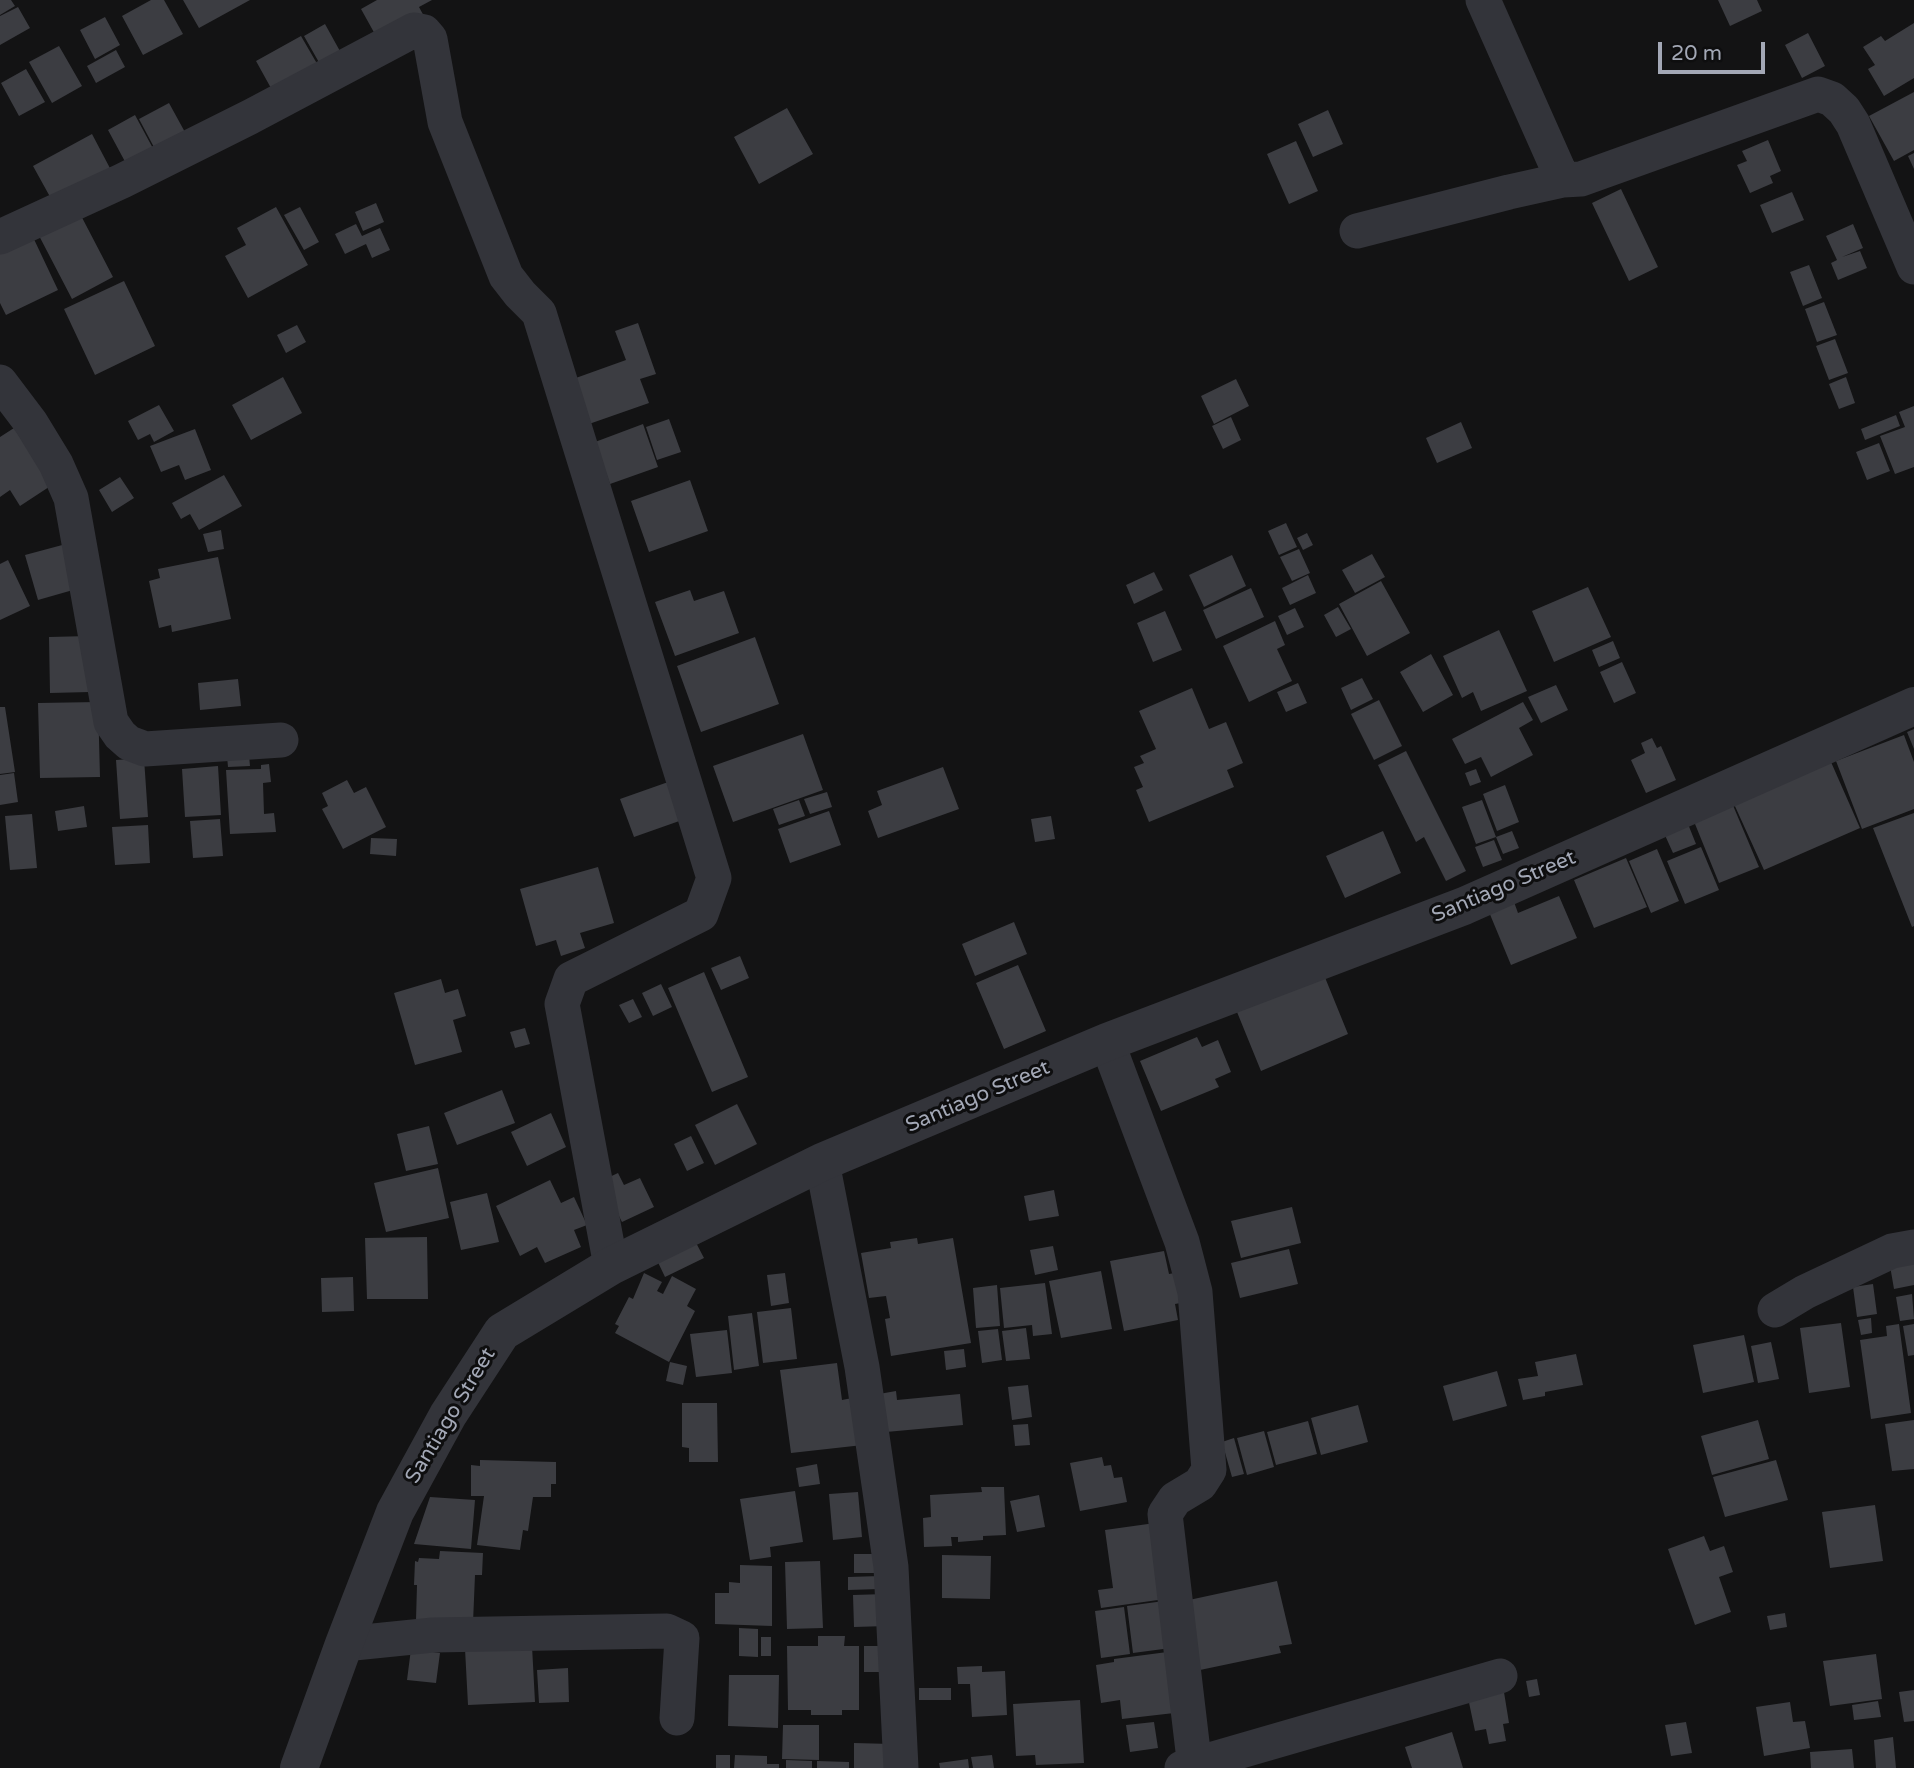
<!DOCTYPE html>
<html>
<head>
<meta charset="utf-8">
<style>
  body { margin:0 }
  #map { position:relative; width:1914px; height:1768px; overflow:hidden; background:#131314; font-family:"Varela Round",sans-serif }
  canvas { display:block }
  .scale { position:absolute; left:1658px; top:42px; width:107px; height:32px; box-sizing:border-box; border:4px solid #a3a8b6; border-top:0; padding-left:9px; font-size:21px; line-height:24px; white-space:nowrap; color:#a3a8b6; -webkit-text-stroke:5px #0e0e0f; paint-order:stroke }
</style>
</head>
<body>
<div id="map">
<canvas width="1914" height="1768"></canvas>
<div class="scale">20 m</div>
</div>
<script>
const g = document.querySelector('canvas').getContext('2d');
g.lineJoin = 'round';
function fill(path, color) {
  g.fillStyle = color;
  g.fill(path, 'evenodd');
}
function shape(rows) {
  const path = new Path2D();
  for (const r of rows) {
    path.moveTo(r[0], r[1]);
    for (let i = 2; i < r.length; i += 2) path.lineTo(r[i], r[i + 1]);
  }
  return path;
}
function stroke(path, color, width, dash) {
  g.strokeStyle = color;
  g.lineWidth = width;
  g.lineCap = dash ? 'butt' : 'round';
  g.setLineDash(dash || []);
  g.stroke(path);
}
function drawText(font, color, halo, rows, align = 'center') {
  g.font = font + ' "Varela Round",sans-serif';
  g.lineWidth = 6;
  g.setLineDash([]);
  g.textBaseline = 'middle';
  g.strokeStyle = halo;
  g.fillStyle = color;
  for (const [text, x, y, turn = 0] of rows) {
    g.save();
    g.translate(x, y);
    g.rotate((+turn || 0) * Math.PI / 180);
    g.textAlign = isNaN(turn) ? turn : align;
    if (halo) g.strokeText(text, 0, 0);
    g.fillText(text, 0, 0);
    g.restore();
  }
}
fill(shape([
  [0,0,11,0,15,6,0,15],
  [151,0,164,0,183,34,143,55,122,16],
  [183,0,250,0,199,28],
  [377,0,432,0,419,7,426,20,381,45,361,9],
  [1718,0,1757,0,1762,11,1730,26],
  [18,7,30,28,0,45,0,16],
  [105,17,120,45,95,59,80,30],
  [1914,23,1914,78,1884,96,1868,69,1875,65,1863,47,1881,36,1885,41],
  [325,24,346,62,325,73,304,36],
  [1808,33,1825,66,1802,78,1785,45],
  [301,36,323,74,277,99,256,61],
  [59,46,82,86,52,103,29,62],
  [116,50,125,67,96,83,87,66],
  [26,69,45,102,19,116,1,83],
  [1914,92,1914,150,1894,161,1869,116],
  [169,103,186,134,156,151,139,119],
  [787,108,813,154,759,184,734,137],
  [1328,110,1343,144,1313,157,1298,124],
  [135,115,156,154,129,169,108,130],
  [92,134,112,172,54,204,33,166],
  [1768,140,1781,171,1770,176,1773,183,1750,193,1737,165,1747,161,1742,151],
  [1296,141,1318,191,1289,204,1267,154],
  [1914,153,1914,169,1908,156],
  [1621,189,1658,267,1629,281,1592,203],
  [1792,192,1804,220,1772,233,1760,205],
  [376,203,384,222,363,231,355,212],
  [76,206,113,277,72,299,35,228],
  [276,207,308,265,248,298,225,256,246,245,237,228],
  [300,207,319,242,304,250,284,215],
  [356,224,362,236,380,228,390,250,372,258,366,244,345,254,335,234],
  [1853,224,1863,248,1842,257,1860,251,1867,268,1838,280,1831,263,1837,260,1826,236],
  [32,235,58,290,6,315,0,303,0,251],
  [1809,265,1822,298,1803,306,1790,272],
  [124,281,155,346,95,375,64,309],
  [1824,302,1837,335,1817,342,1805,309],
  [638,323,656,374,640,379,649,403,589,424,573,379,626,360,615,331],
  [297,325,306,342,286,353,277,335],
  [1835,339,1848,373,1829,380,1816,346],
  [283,377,302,413,251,440,232,405],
  [1846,377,1855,403,1839,409,1829,384],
  [1236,379,1249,406,1214,424,1201,396],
  [159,405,174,431,154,442,150,434,138,440,128,421],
  [1914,406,1914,467,1895,474,1880,436,1905,427,1899,412],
  [1896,415,1900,426,1865,440,1861,429],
  [1231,417,1241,440,1223,449,1212,426],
  [669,419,681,452,657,460,646,427],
  [1461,422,1472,448,1437,463,1426,438],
  [643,424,658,467,610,484,595,442],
  [14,428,52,485,20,506,10,490,0,497,0,437],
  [195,429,211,470,185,480,179,465,161,472,150,446],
  [1879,443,1890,471,1867,480,1856,452],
  [224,475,242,506,199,530,190,514,181,519,172,503],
  [120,477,134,498,112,512,99,490],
  [690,480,708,531,649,552,631,501],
  [1286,523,1297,547,1279,555,1268,531],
  [221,530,224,549,208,552,203,534],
  [1307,533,1313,545,1303,550,1297,538],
  [66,544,80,588,38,600,25,555],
  [1299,549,1310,573,1292,581,1280,557],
  [1372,554,1385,577,1355,593,1342,570],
  [1232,555,1246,586,1204,607,1189,575],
  [218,557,231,619,172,632,171,625,159,628,149,581,160,578,158,569],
  [8,560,30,606,0,620,0,564],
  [1154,572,1163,590,1134,604,1126,585],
  [1308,575,1316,593,1290,605,1282,588],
  [1381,581,1410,633,1367,656,1339,604],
  [1588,587,1611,637,1554,662,1532,611],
  [1251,588,1264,617,1216,639,1203,610],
  [690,590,694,601,724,591,739,633,675,656,655,602],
  [1338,607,1351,629,1336,637,1324,615],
  [1295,608,1304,627,1287,635,1278,616],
  [1165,611,1182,650,1153,662,1137,623],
  [1275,621,1285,645,1277,649,1292,681,1249,702,1223,646],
  [1499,630,1527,691,1481,711,1473,692,1462,698,1443,656],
  [89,636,90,692,50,693,49,637],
  [755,637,779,704,701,732,677,666],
  [1613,641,1620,658,1599,667,1592,650],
  [1431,654,1453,695,1423,712,1400,672],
  [1622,662,1636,693,1614,703,1600,672],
  [1362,678,1373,699,1351,710,1341,688],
  [238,679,241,706,200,710,198,683],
  [1298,683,1307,703,1286,712,1277,692],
  [1556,685,1568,710,1541,723,1528,697],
  [1192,688,1209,729,1226,722,1243,763,1227,770,1234,787,1149,822,1136,790,1143,787,1134,767,1144,763,1140,756,1156,749,1139,711],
  [1379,700,1402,746,1374,760,1351,714],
  [98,702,100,777,40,778,38,703],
  [1523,702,1533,720,1519,728,1533,755,1491,777,1481,757,1465,764,1452,739],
  [0,707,5,707,15,772,0,774],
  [1914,729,1914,749,1907,732],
  [803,734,823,790,733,822,713,766],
  [1904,735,1914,762,1914,809,1862,829,1836,761],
  [1652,738,1657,748,1661,746,1676,780,1646,793,1631,760,1645,753,1641,743],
  [248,744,250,766,228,767,226,746],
  [1406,751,1466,871,1446,881,1424,837,1416,842,1378,765],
  [144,758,148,817,120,819,116,760],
  [1831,762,1860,828,1764,870,1734,804],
  [269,764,271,782,263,783,264,814,274,813,276,832,230,834,226,770,261,769,261,765],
  [218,766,221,815,185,817,182,769],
  [943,767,959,809,878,838,868,811,882,805,877,791],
  [1476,769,1481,782,1470,786,1465,773],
  [14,773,18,802,0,805,0,775],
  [347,780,354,793,366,787,386,827,343,849,322,809,328,806,322,793],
  [671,781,685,819,634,837,620,799],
  [1505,785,1519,822,1497,831,1483,794],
  [827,792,832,807,810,814,804,799],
  [799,800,805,816,779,825,773,809],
  [1482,800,1496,837,1476,844,1462,807],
  [1732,803,1759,867,1719,883,1693,819],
  [84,806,87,827,58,831,55,811],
  [829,811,841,845,790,863,778,829],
  [1914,813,1914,926,1912,927,1873,828],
  [32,814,37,868,10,870,5,816],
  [1051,816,1055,839,1035,842,1031,819],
  [220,819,223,856,193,858,190,821],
  [1688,824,1696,844,1673,853,1664,833],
  [148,825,150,863,115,865,112,827],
  [1383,831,1401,873,1345,898,1326,856],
  [1512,831,1519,848,1503,854,1496,837],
  [371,838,397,839,396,856,370,854],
  [1494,840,1502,860,1483,867,1475,847],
  [1701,847,1719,890,1685,904,1667,861],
  [1657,849,1679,901,1651,913,1629,861],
  [1626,858,1647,907,1594,928,1574,880],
  [598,867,614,923,580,933,585,948,561,956,556,940,536,946,520,889],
  [1559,896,1577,938,1511,965,1489,912,1514,902,1518,913],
  [1014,922,1027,954,975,976,962,944],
  [740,956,749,978,721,990,711,968],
  [1018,965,1046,1031,1004,1049,976,983],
  [704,972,748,1077,712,1092,668,988],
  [1324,975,1348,1034,1261,1071,1237,1012],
  [441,979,445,993,458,989,466,1016,453,1020,462,1052,415,1065,394,993],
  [661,984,672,1007,653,1016,642,993],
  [633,999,642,1017,629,1023,619,1005],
  [525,1028,530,1044,515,1048,510,1032],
  [1197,1037,1202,1047,1218,1040,1231,1072,1215,1079,1219,1087,1161,1111,1140,1061],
  [502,1090,515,1123,457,1145,444,1113],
  [737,1104,757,1144,715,1165,695,1125],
  [551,1113,566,1147,527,1166,511,1132],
  [429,1126,438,1164,406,1171,397,1134],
  [691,1136,704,1163,687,1171,674,1144],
  [438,1168,449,1218,386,1232,374,1183],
  [618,1173,624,1185,640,1178,654,1207,622,1222,601,1181],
  [550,1180,561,1203,574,1197,587,1225,574,1230,581,1247,545,1263,537,1247,520,1256,496,1206],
  [1054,1190,1059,1216,1029,1221,1024,1196],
  [487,1193,499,1242,461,1250,450,1202],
  [1292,1207,1301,1243,1241,1258,1231,1221],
  [427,1237,428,1299,367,1299,365,1238],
  [693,1237,704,1258,665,1277,655,1256],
  [917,1238,918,1244,953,1238,971,1343,891,1356,885,1319,890,1318,886,1296,869,1298,861,1253,891,1248,890,1242],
  [1053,1246,1058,1270,1035,1275,1030,1250],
  [1289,1249,1298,1284,1240,1298,1231,1263],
  [1164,1251,1169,1274,1180,1272,1186,1302,1175,1304,1178,1320,1124,1331,1110,1261],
  [1914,1255,1914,1285,1894,1289,1889,1260],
  [1101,1271,1112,1329,1061,1338,1049,1281],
  [644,1273,662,1282,657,1291,663,1294,672,1276,696,1289,687,1306,695,1311,669,1362,615,1333,619,1326,615,1324,629,1297,633,1299],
  [785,1273,789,1303,771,1306,767,1275],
  [353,1277,354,1311,322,1312,321,1278],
  [1045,1283,1052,1334,1033,1336,1032,1325,1004,1328,1000,1288],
  [1873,1284,1877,1314,1857,1317,1853,1287],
  [997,1285,1000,1326,976,1328,973,1288],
  [1912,1294,1914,1319,1900,1321,1896,1297],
  [791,1308,797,1359,763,1363,757,1312],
  [752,1313,759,1366,734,1370,728,1316],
  [1871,1318,1872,1333,1861,1335,1858,1320],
  [1841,1323,1850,1387,1809,1393,1800,1328],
  [1899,1324,1911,1413,1871,1419,1860,1340,1887,1336,1886,1326],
  [1914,1324,1914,1355,1908,1356,1903,1326],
  [1026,1328,1030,1359,1006,1361,1002,1331],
  [998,1329,1002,1360,982,1363,978,1331],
  [727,1330,732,1373,696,1377,690,1334],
  [1744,1335,1754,1382,1703,1393,1693,1345],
  [1771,1342,1779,1379,1758,1383,1751,1346],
  [964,1349,966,1367,946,1370,944,1351],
  [1576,1354,1583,1385,1545,1392,1545,1396,1523,1400,1518,1379,1538,1376,1535,1362],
  [670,1362,687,1366,683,1385,666,1381],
  [837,1363,842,1400,857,1397,863,1445,791,1453,780,1370],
  [1497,1371,1507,1406,1453,1421,1443,1386],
  [1028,1385,1032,1417,1012,1420,1008,1387],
  [896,1391,897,1400,960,1394,963,1425,886,1432,879,1394],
  [682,1403,717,1403,718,1462,689,1462,689,1448,682,1447],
  [1358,1405,1368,1442,1321,1455,1311,1418],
  [1758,1420,1769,1459,1712,1475,1701,1436],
  [1914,1420,1914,1469,1892,1471,1885,1424],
  [1308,1421,1317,1454,1276,1465,1267,1432],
  [1028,1424,1030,1445,1015,1446,1013,1425],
  [1264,1431,1274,1467,1247,1475,1237,1438],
  [1234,1438,1244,1474,1232,1477,1222,1442],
  [1102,1457,1104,1466,1111,1465,1114,1478,1122,1477,1127,1502,1080,1511,1070,1463],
  [480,1460,556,1462,556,1484,551,1484,551,1497,533,1497,528,1531,523,1530,520,1550,477,1545,484,1496,471,1496,471,1465,480,1466],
  [1776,1460,1788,1500,1725,1517,1713,1477],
  [817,1464,820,1484,799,1487,796,1468],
  [981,1487,1004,1487,1006,1535,983,1536,983,1540,958,1542,958,1537,951,1537,952,1546,924,1547,923,1518,931,1517,930,1495,982,1492],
  [795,1491,803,1542,770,1547,771,1557,750,1560,740,1499],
  [858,1492,862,1537,833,1540,829,1494],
  [1039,1495,1045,1527,1017,1532,1010,1501],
  [430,1497,475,1500,471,1549,414,1544],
  [1875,1505,1883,1561,1830,1568,1822,1512],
  [1155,1523,1165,1599,1101,1608,1098,1590,1113,1588,1105,1530],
  [1704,1536,1710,1551,1724,1546,1733,1572,1719,1577,1731,1612,1695,1625,1668,1549],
  [440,1551,483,1553,482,1575,475,1575,473,1623,416,1620,417,1585,414,1585,415,1561,418,1562,419,1558,439,1559],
  [854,1554,874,1554,875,1573,854,1573],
  [942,1555,991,1556,990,1599,942,1598],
  [820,1561,823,1628,787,1629,785,1562],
  [740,1565,772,1566,772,1626,715,1624,715,1593,729,1593,729,1582,740,1583],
  [880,1576,880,1589,848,1590,848,1577],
  [1277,1581,1292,1644,1279,1646,1281,1653,1200,1670,1189,1600],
  [886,1594,887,1626,854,1627,853,1595],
  [1164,1601,1171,1648,1133,1653,1127,1606],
  [1124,1607,1130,1654,1101,1658,1095,1611],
  [1785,1613,1787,1627,1770,1630,1767,1616],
  [739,1628,758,1629,758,1657,739,1656],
  [818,1636,845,1636,844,1646,859,1646,859,1710,842,1710,842,1715,811,1715,811,1710,788,1710,787,1646,818,1646],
  [761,1637,771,1637,771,1656,761,1656],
  [532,1646,535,1702,468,1705,465,1649],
  [864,1646,883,1646,883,1672,864,1672],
  [411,1649,440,1653,436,1683,407,1680],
  [1175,1651,1183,1712,1122,1719,1120,1700,1101,1703,1096,1665,1114,1662,1114,1659],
  [1876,1654,1882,1699,1830,1706,1823,1661],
  [982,1666,982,1672,1005,1671,1007,1715,972,1717,970,1684,958,1684,957,1667],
  [568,1668,569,1702,539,1703,537,1670],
  [729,1675,779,1675,778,1728,728,1726],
  [1537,1679,1540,1695,1529,1697,1526,1681],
  [1503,1686,1509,1723,1503,1724,1506,1741,1489,1744,1486,1729,1475,1731,1467,1693],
  [919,1688,951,1688,951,1700,919,1700],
  [1914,1690,1914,1721,1904,1722,1899,1692],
  [1080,1700,1084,1763,1036,1765,1035,1755,1016,1756,1013,1704],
  [1878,1701,1881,1717,1854,1720,1852,1705],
  [1790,1702,1793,1722,1805,1721,1810,1748,1764,1756,1756,1707],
  [1154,1722,1158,1748,1130,1752,1126,1725],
  [1686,1722,1692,1753,1671,1756,1665,1725],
  [783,1725,819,1725,819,1760,782,1759],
  [1452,1732,1463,1768,1412,1768,1405,1747],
  [1893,1737,1896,1768,1876,1768,1874,1740],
  [854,1743,891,1744,891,1768,854,1768],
  [1852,1749,1854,1768,1811,1768,1810,1752],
  [716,1755,730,1755,730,1768,716,1768],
  [735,1755,767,1756,767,1764,779,1764,779,1768,734,1768],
  [992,1755,994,1768,973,1768,971,1757],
  [968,1759,969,1768,940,1768,939,1763],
  [786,1760,812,1761,812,1768,786,1768],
  [817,1761,849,1762,849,1768,817,1768]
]), '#3c3d42');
stroke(shape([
  [1483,0,1563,180],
  [1357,231,1509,192,1563,180,1581,179,1818,94,1832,99,1844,110,1853,124,1914,267],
  [0,237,122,181,250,117,414,30,424,32,430,39,445,122,506,276,520,294,539,313,714,878,701,914,571,979,562,1004,611,1266],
  [0,382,31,423,56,464,71,498,111,722,120,735,129,743,145,749,281,740],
  [1107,1042,1182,1242,1195,1292,1209,1470,1200,1484,1175,1499,1165,1514,1195,1768],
  [822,1162,862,1367,891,1567,901,1768],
  [1775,1310,1805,1292,1892,1251,1914,1247],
  [344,1644,433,1635,667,1631,682,1638,677,1718],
  [1182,1768,1500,1676]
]), '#33343a', 35);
stroke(shape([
  [299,1768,344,1644,395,1512,448,1415,502,1332,611,1266,822,1162,1107,1042,1464,906,1914,706]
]), '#33343a', 38);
drawText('21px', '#a3a8b6', '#0e0e0f', [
  ["Santiago Street",1504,887,-23],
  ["Santiago Street",978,1097,-23],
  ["Santiago Street",451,1416,-59]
]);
</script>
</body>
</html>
